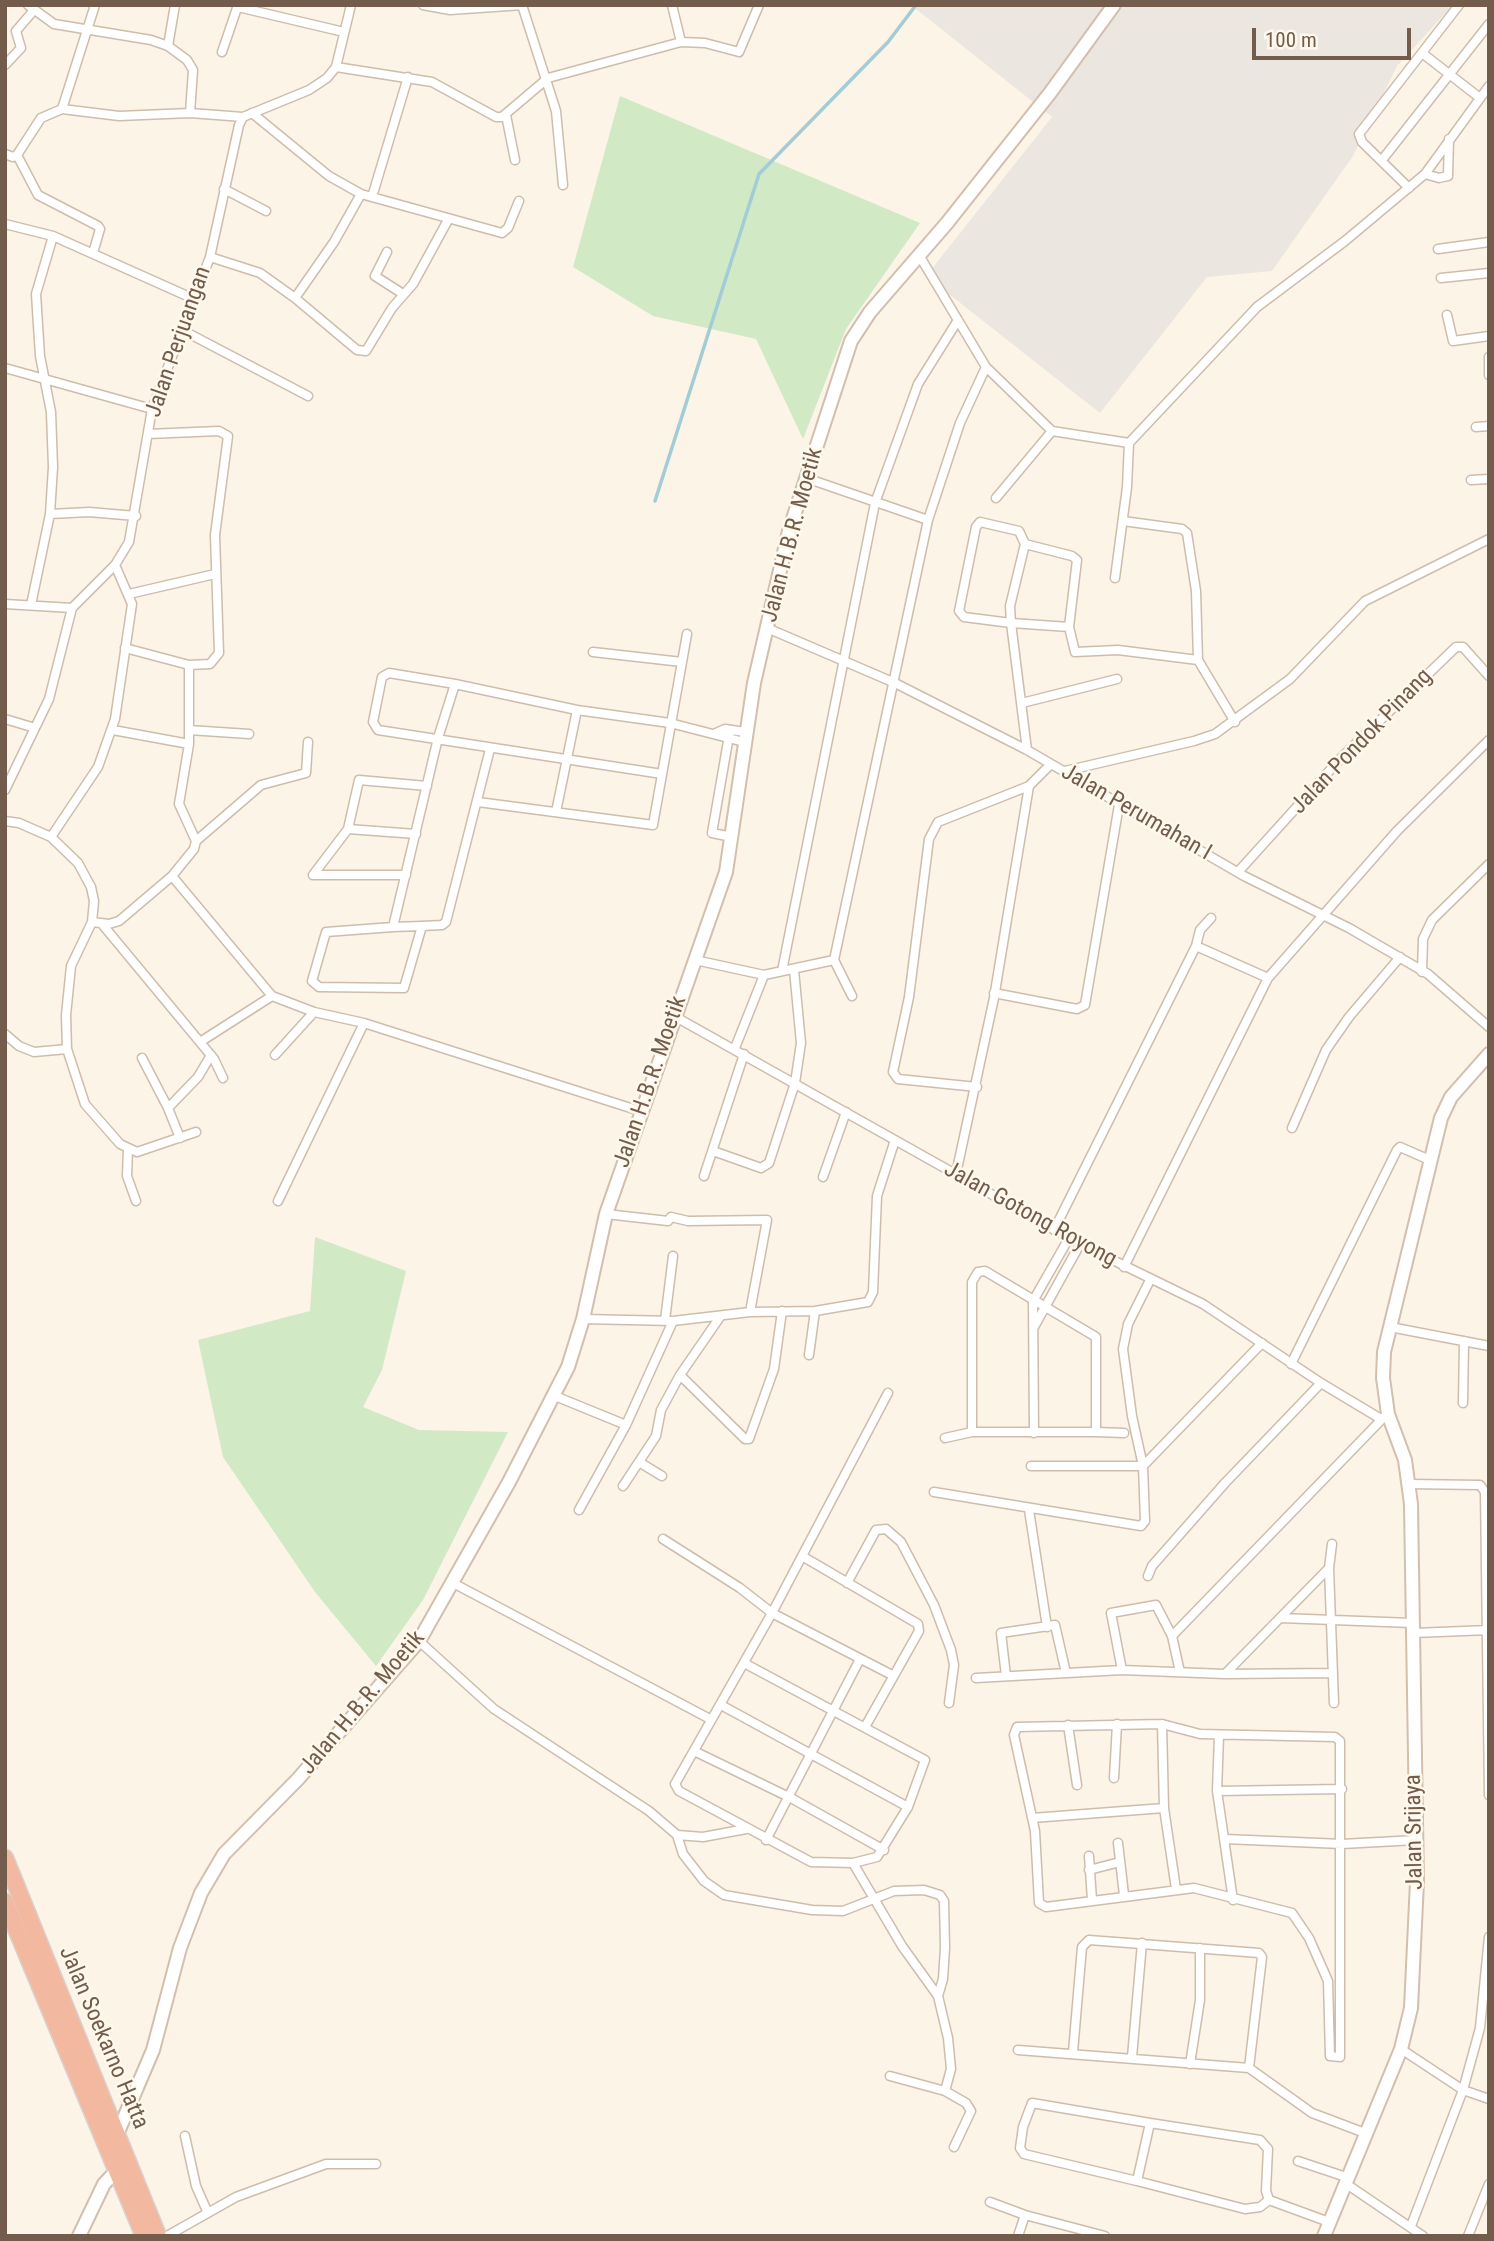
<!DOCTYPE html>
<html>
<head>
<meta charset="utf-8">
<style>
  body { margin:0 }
  #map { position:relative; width:1494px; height:2241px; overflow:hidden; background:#fcf4e7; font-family:"Roboto Condensed",sans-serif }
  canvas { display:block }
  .frame { position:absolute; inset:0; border:7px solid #745c4c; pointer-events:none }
  .scale { position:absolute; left:1252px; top:28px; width:159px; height:32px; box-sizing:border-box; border:4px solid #745c4c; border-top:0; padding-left:9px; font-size:21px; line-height:24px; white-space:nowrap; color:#745c4c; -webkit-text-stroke:5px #fef8ed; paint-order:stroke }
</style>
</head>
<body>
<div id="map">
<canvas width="1494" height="2241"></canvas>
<div class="frame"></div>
<div class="scale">100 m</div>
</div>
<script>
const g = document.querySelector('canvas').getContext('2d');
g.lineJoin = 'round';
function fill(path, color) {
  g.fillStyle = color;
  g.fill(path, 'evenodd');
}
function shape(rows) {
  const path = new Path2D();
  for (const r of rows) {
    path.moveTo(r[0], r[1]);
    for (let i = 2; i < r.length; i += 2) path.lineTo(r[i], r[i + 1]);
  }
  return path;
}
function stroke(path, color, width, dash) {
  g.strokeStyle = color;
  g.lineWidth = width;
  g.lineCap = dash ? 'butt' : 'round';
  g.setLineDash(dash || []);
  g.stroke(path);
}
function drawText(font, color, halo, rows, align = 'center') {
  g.font = font + ' "Roboto Condensed",sans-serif';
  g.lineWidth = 5;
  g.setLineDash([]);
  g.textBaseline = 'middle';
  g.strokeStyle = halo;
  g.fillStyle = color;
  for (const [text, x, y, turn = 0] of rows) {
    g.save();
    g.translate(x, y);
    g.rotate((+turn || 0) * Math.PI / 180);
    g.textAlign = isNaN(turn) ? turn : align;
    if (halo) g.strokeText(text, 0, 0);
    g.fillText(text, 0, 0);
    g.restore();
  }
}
fill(shape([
  [911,5,1453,5,1397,66,1353,156,1272,271,1207,277,1100,413,926,276,1052,117]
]), '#ece6e0');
fill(shape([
  [620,96,920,223,846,329,803,439,756,339,653,316,573,267],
  [315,1237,406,1271,382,1370,363,1407,419,1430,508,1432,423,1600,376,1666,315,1592,223,1457,198,1340,310,1311]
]), '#d2e9c6');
stroke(shape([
  [655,501,759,174,888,42,916,5]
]), '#a2ccd6', 3.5);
const street = shape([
  [28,5,54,24,151,40,168,46,187,60,193,70,190,113],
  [423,5,450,10,523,5],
  [522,5,556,111,563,185],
  [672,5,681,42],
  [238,7,344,32],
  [168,46,175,5],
  [222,52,238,5],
  [1422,53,1480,98],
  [5,65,21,48,16,31,34,10],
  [336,67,432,82,496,117,502,117,548,78,681,42,705,43,739,52,759,5],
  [62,109,95,5],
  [252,113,329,176,361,194,502,233,508,228,519,201],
  [506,115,515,160],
  [5,154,13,157,17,155],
  [17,155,41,118,62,109,119,116,190,113,243,117],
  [17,155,38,195,98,226,100,229,93,253],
  [1382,160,1489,24],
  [1425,174,1439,178,1448,176,1449,139],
  [1409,188,1362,142,1359,134,1459,5],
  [224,189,266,211],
  [372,197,408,77],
  [5,224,53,236,194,299],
  [1438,249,1489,242],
  [387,252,375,276,403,294],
  [919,255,986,367,1052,431,1129,443,1257,307,1345,241,1425,174,1489,86],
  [210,257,260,273,295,298,334,242,361,194],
  [1441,278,1489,273],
  [295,298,357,350,366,351,392,308,413,284,448,220],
  [1447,315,1453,341,1489,336],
  [184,331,308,396],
  [1489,357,1489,375],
  [5,368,152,409],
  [1476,427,1489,426],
  [806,478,928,520],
  [1471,480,1489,479],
  [996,498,1052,431],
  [50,514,89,512,136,516],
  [1123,521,1182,529,1187,533,1196,591,1198,660,1235,722],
  [1025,544,1010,606,1011,623,1069,627],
  [1115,578,1127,487,1129,443],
  [129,594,215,574],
  [5,604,72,608],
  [31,605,50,514,53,467,51,412,40,356,36,294,53,236],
  [767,628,895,683,1027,750,1244,876,1349,928,1428,974,1489,1027],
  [125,648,189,665,210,664,219,653,215,535,228,436,219,431,148,434],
  [593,652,682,662],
  [1022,703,1117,679],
  [5,719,35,728],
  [113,730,189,744,189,665],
  [189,730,249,734],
  [730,730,712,833,732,837],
  [716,733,725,729,745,732],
  [1027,750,1011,623,964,617,959,611,976,527,980,522,1019,531,1025,544,1072,556,1077,560,1069,627,1075,652,1118,650,1198,660],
  [1065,771,1194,741,1215,734,1290,679,1365,601,1489,539],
  [662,774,378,730,373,722,382,677,389,673,455,684,577,710,670,723,744,742],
  [5,790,49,699,72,608,115,565,129,542,152,409,210,257,239,125,243,117,309,90,327,78,336,67,351,5],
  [478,802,653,825,687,634],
  [556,812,577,710],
  [5,821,19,823,51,837,78,863,91,887,94,901,92,922,71,966,66,1015,67,1049,85,1104,120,1144,137,1152,196,1132],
  [348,829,416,834],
  [51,837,98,767,115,719,132,604,115,565],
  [196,841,261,785,306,773,308,742],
  [1238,872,1342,757,1456,647,1463,647,1489,676],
  [406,875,313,875,348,829,359,780,427,786],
  [172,876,272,996,314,1012,364,1023,278,1201],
  [92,922,109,924,119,921,172,876,194,849,196,841,179,804,189,744],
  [102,924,214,1059,223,1078],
  [422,926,404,988,319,987,312,981,326,932,393,927,422,926,442,925,446,922,490,749],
  [393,927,438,738,455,684],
  [1196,946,1200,930,1211,918],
  [695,960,764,975,834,960,928,520,960,423,986,367],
  [834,960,852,996],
  [782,971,875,503,918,384,958,320],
  [1422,972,1423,939,1432,920,1489,864],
  [994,993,1077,1009,1085,1005,1119,805],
  [674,1016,1080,1244,1203,1304,1321,1383,1381,1419],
  [364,1023,640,1111],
  [5,1034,19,1046,34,1052,67,1049],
  [200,1042,272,996],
  [735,1048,764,975],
  [275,1055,314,1012],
  [142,1058,168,1108],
  [977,1087,898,1079,893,1072,909,997,929,839,938,822,1029,786,1051,764],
  [1292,1128,1326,1050,1349,1017,1400,957],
  [180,1138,168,1108,198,1077,211,1055],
  [128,1149,127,1176,136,1201],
  [713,1151,761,1168,769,1163,795,1083,801,1043,794,970],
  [956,1174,994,998,1029,786],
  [704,1176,744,1054],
  [823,1177,846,1112],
  [606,1214,668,1221,671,1217,688,1221,767,1220,750,1312],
  [1054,1230,1196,946,1268,978],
  [1124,1267,1268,978,1397,831,1489,740],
  [583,1319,673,1321,750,1312,815,1311,868,1302,873,1292,877,1196,895,1140],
  [665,1320,673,1256],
  [1034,1327,1080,1244],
  [1390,1327,1489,1346],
  [809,1355,815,1311],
  [1291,1364,1397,1150,1400,1147,1432,1161],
  [680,1375,745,1439,749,1439,774,1369,782,1311],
  [555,1396,626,1425],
  [1463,1403,1464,1341],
  [1096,1432,1124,1433],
  [1034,1433,1033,1301,1069,1238],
  [945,1438,972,1432,1096,1432,1096,1337,985,1271,978,1272,972,1282,972,1432],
  [639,1462,662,1476],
  [1031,1466,1143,1466,1132,1416,1123,1349,1128,1324,1150,1280],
  [1408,1484,1480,1485,1485,1492,1489,1795],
  [623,1486,656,1436,661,1410,680,1375,720,1317],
  [934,1492,1141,1526,1145,1521,1143,1466,1262,1343],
  [579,1510,626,1425,673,1321],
  [1029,1510,1047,1627],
  [663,1539,740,1588,772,1613,892,1675],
  [1332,1544,1329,1568,1334,1703],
  [802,1556,918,1624,919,1631,865,1727],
  [1148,1576,1152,1566,1225,1483,1321,1383],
  [453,1583,710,1719],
  [847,1583,876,1530,886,1529,901,1542,934,1605,951,1650,954,1665,949,1703],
  [1281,1618,1412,1623],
  [1414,1633,1489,1630],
  [1172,1636,1384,1417],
  [419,1641,494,1709,649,1811,677,1835,683,1854,704,1881,724,1895,812,1910,843,1911,894,1891,924,1890,940,1895,944,1901,945,1948,943,1979,938,1996],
  [744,1663,925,1760,908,1807,877,1857,853,1863,811,1862,679,1791,675,1784,772,1613,888,1393],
  [1122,1670,1111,1613,1156,1605,1172,1636,1180,1672],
  [1225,1674,1329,1568],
  [1006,1676,1001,1633,1055,1625,1066,1673],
  [976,1678,1122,1670,1225,1674,1332,1673],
  [721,1705,908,1807],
  [1162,1724,1200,1734,1335,1737,1340,1741,1340,2057,1330,2056,1328,1981,1309,1938,1292,1913,1194,1888,1046,1907,1039,1903,1035,1831,1014,1735,1017,1727,1162,1724],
  [1162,1724,1164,1808,1176,1889],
  [1068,1725,1077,1785],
  [1219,1736,1217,1791,1233,1900],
  [694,1751,791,1798,884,1850],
  [1114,1778,1117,1724],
  [1217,1791,1342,1789],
  [1032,1818,1164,1808],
  [677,1835,703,1837,746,1829],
  [1225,1839,1342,1844,1416,1840],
  [766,1840,860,1659],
  [1118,1843,1124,1895],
  [1089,1856,1092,1900],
  [853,1863,902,1946,938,1996,948,2038,951,2069,945,2091,890,2076],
  [1089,1870,1120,1862],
  [1401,2049,1463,2090,1489,2099],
  [1018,2050,1249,2068,1312,2113,1365,2133],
  [1073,2052,1082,1947,1089,1940,1259,1953,1262,1957,1249,2068],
  [1132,2057,1142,1943],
  [1190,2064,1200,2000,1200,1948],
  [945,2091,966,2103,971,2111,954,2147],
  [1150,2123,1260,2140,1268,2149,1266,2191,1269,2200,1260,2207,1245,2209,1137,2181,1150,2123],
  [185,2136,196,2186,207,2211],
  [1298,2161,1346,2177],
  [1137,2181,1024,2154,1020,2148,1023,2127,1032,2103,1150,2123],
  [1345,2183,1423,2236],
  [1269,2200,1329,2222],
  [990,2202,1025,2215,1105,2236],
  [1411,2226,1463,2090,1480,2028,1489,1937],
  [167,2236,236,2197,326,2164,376,2164],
  [1018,2236,1025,2215],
  [1468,2236,1489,2184]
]);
const secondary = shape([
  [118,2132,153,2050,180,1948,201,1893,224,1854,298,1779,419,1641,509,1482,568,1367,583,1319,606,1214,726,872,754,683,789,531,851,341,870,312,947,223,1050,93,1114,5],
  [79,2236,104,2184,117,2170],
  [1324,2236,1401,2049,1411,2008,1417,1882,1411,1504,1405,1460,1388,1414,1383,1378,1384,1352,1441,1118,1451,1097,1489,1054]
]);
const highway = shape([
  [5,1858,158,2236],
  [5,1902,144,2236]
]);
stroke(street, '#cdbdad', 11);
stroke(secondary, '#d2bfae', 16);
stroke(highway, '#d8d1cd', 19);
stroke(street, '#fff', 8);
stroke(secondary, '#fff', 12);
stroke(highway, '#f3b9a0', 16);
drawText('23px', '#745c4c', '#fef8ed', [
  ["Jalan Perjuangan",179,342,-71],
  ["Jalan H.B.R. Moetik",793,535,-75],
  ["Jalan Pondok Pinang",1362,742,-46],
  ["Jalan Perumahan I",1136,813,30],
  ["Jalan H.B.R. Moetik",651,1082,-71],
  ["Jalan Gotong Royong",1030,1215,29],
  ["Jalan H.B.R. Moetik",363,1703,-50],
  ["Jalan Srijaya",1415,1832,-91],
  ["Jalan Soekarno Hatta",103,2038,67]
]);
</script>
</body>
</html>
